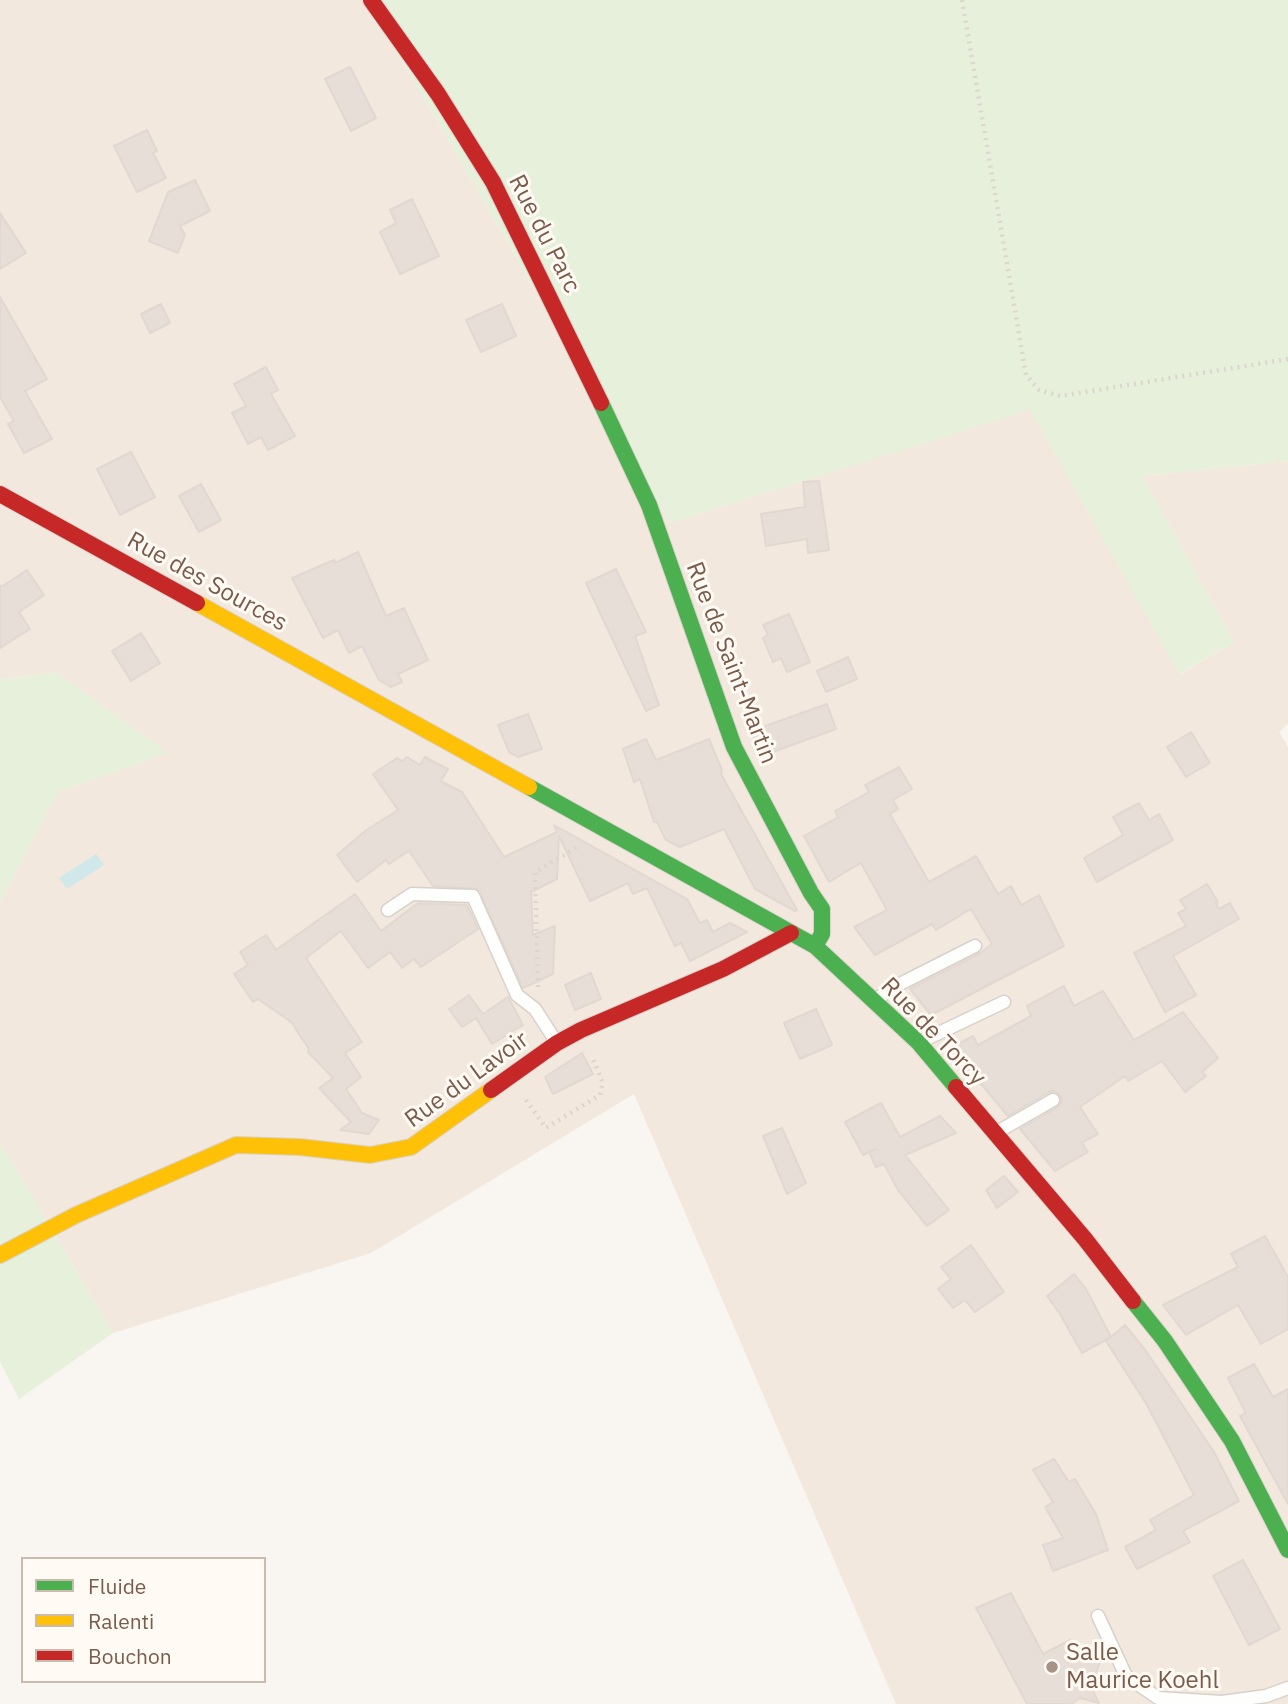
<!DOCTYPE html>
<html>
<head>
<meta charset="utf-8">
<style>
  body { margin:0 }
  #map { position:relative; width:1288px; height:1704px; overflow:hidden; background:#f9f5f0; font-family:"IBM Plex Sans",sans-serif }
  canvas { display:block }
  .legend { position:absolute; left:21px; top:1557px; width:245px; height:126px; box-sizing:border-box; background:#fffaf3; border:2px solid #cabbb1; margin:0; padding:9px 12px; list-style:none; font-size:21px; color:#7a5c4d }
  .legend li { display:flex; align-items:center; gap:14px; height:35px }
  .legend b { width:35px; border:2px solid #cabbb1 }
</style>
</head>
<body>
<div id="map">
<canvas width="1288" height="1704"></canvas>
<ul class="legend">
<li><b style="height:9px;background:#4caf50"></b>Fluide</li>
<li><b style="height:9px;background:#ffc107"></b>Ralenti</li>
<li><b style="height:9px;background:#c62828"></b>Bouchon</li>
</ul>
</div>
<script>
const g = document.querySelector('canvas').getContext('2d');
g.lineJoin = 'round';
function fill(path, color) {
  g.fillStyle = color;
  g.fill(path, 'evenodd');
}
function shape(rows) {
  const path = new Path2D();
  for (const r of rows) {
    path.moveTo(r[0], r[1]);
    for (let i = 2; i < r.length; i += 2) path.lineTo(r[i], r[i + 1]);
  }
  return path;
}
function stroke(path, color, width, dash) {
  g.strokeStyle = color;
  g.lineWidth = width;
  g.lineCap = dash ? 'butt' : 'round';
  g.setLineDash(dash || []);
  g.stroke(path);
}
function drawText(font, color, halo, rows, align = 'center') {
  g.font = font + ' "IBM Plex Sans",sans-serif';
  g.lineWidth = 6;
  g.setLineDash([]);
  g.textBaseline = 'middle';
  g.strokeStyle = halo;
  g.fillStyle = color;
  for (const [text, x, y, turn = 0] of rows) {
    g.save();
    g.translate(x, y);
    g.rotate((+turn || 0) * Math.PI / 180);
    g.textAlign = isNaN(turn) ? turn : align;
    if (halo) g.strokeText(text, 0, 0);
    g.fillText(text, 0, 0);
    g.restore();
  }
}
fill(shape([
  [0,0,367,0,670,523,1030,409,1180,674,1234,642,1142,476,1288,461,1288,724,1279,732,1288,747,1288,1704,896,1704,634,1094,371,1253,113,1333,0,1142,0,902,58,792,167,753,56,672,0,680]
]), '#f2e8de');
fill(shape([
  [367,0,1288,0,1288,461,1142,476,1234,642,1179,674,1030,410,670,523],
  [56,672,168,753,58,792,0,902,0,680],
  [0,1142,113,1333,19,1399,0,1362]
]), '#e7f0db');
fill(shape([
  [96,854,104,865,67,889,59,878]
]), '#d0e8ea');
const building = shape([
  [350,67,376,118,351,131,325,79,350,67],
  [147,130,157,151,153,153,166,178,137,192,114,146,147,130],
  [195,180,210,211,180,226,185,235,178,253,149,241,168,192,195,180],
  [412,199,439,256,400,274,380,232,396,223,390,210,412,199],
  [0,213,26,253,0,269,0,213],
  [0,297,47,379,25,391,52,439,24,453,8,424,14,421,0,397,0,297],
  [161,304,170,323,150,333,141,314,161,304],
  [502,304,516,336,481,352,466,320,502,304],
  [266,367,278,390,271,394,295,436,268,450,261,437,248,444,232,413,246,406,234,384,266,367],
  [131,452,155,497,120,515,97,469,131,452],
  [819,481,829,550,808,553,807,539,766,546,761,514,805,507,803,482,819,481],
  [201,484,221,520,199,532,179,496,201,484],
  [358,552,386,616,404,608,428,660,398,674,402,682,391,687,379,680,362,646,349,653,338,630,323,638,292,578,334,560,335,563,358,552],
  [616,569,646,632,635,636,659,705,646,711,586,583,616,569],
  [27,570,44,595,19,612,30,629,0,648,0,585,1,587,27,570],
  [789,614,810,662,787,672,781,658,773,662,763,638,768,635,763,625,789,614],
  [141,633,160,663,131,681,112,651,141,633],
  [848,657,857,679,826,692,817,671,848,657],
  [827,704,836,729,762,756,751,731,827,704],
  [528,714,542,749,518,757,509,752,498,725,528,714],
  [1191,732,1210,763,1186,777,1167,747,1191,732],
  [646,739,656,760,709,739,722,770,721,774,797,910,795,911,755,889,724,829,680,847,666,840,657,822,654,822,640,779,634,782,623,749,646,739],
  [407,757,420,765,425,757,448,769,441,781,462,792,504,857,557,832,554,825,687,899,700,923,707,920,713,932,730,923,747,932,690,961,681,943,675,946,647,888,633,894,628,883,590,901,559,836,557,879,531,892,533,935,555,926,553,974,523,988,478,889,433,886,409,851,389,864,386,860,357,882,337,855,365,831,398,810,373,774,397,758,402,761,407,757],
  [899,767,912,789,893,800,898,809,890,814,929,882,976,856,998,894,1011,886,1021,905,1039,895,1064,946,931,1015,910,989,979,954,992,944,971,909,936,930,932,924,875,955,854,927,887,910,861,863,829,882,804,836,838,817,835,811,869,792,865,785,899,767],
  [1139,803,1149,820,1159,814,1173,840,1097,882,1084,858,1123,835,1113,817,1139,803],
  [1207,884,1218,902,1216,903,1219,909,1230,903,1239,919,1173,956,1196,995,1165,1012,1134,953,1186,926,1178,913,1186,909,1180,900,1207,884],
  [355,894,381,931,418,903,467,905,478,929,421,967,414,959,402,968,390,952,368,968,341,931,306,958,362,1042,345,1053,361,1077,346,1089,362,1113,379,1120,369,1134,340,1130,351,1122,319,1088,333,1078,308,1052,309,1049,291,1022,258,999,253,1002,234,974,248,965,240,952,266,935,276,950,355,894],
  [591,973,601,999,575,1010,565,985,591,973],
  [1064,986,1074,1006,1103,991,1134,1040,1183,1012,1218,1058,1202,1072,1206,1076,1185,1092,1162,1061,1128,1081,1125,1076,1080,1107,1098,1134,1082,1143,1088,1152,1055,1171,1020,1129,1058,1107,1062,1101,1060,1095,1054,1091,1049,1092,1008,1116,951,1048,973,1036,978,1045,1031,1016,1027,1006,1064,986],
  [469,995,483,1014,508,997,523,1025,492,1044,476,1018,462,1027,449,1009,469,995],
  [816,1009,832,1045,800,1059,784,1023,816,1009],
  [582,1053,593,1074,553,1094,545,1077,582,1053],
  [881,1103,900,1137,940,1116,956,1133,905,1155,949,1210,927,1226,898,1190,884,1164,876,1167,869,1152,876,1149,863,1155,845,1122,881,1103],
  [782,1128,806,1183,787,1194,763,1136,782,1128],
  [1004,1176,1018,1192,997,1208,986,1190,1004,1176],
  [1265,1236,1288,1277,1288,1329,1261,1344,1238,1305,1186,1335,1163,1305,1238,1267,1231,1254,1265,1236],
  [971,1245,1004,1292,975,1312,965,1300,953,1308,938,1289,951,1279,941,1267,971,1245],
  [1074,1274,1086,1289,1111,1337,1082,1353,1060,1314,1047,1296,1074,1274],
  [1125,1325,1146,1351,1214,1452,1239,1501,1183,1531,1190,1542,1137,1569,1125,1547,1156,1530,1150,1520,1194,1495,1147,1405,1106,1341,1125,1325],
  [1254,1364,1273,1397,1288,1389,1288,1504,1240,1416,1246,1413,1228,1378,1254,1364],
  [1054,1459,1069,1482,1075,1479,1096,1514,1108,1550,1053,1571,1043,1545,1063,1538,1045,1507,1053,1502,1033,1470,1054,1459],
  [1243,1560,1280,1629,1249,1645,1213,1576,1243,1560],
  [1011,1593,1043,1654,1070,1640,1074,1648,1092,1647,1100,1662,1091,1687,1099,1703,1080,1698,1071,1704,1027,1704,976,1608,1011,1593]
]);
fill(building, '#e6ded7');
stroke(building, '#e2d8d2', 2);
const lane = shape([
  [388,910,412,894,473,896,517,995,535,1009,555,1040],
  [877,999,894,987,975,946],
  [922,1041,1004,1002],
  [999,1131,1053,1100],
  [1098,1616,1126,1676,1158,1698,1222,1702,1266,1696,1288,1688]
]);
const fast = shape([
  [601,403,649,505,734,747,811,893,822,909,822,934,815,946],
  [529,787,815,946,919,1043,956,1087],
  [1133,1301,1165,1341,1232,1441,1288,1550]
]);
const slow = shape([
  [197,603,529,787],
  [0,1255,76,1215,236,1145,300,1147,370,1155,411,1147,491,1090]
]);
const jam = shape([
  [371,0,438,94,493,182,601,403],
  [0,494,197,603],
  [956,1087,1085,1239,1133,1301],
  [491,1090,557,1043,581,1030,723,969,791,933]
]);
stroke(lane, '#d7d1cb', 15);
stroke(fast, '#d9d2cb', 18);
stroke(slow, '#d9d2cb', 18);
stroke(jam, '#d9d2cb', 18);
stroke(shape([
  [962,0,1026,375,1039,390,1060,396,1288,359],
  [538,987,535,872,576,848],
  [526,1100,546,1128,600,1095,603,1083,592,1057]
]), '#dcd5d0', 4.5, [2, 5]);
stroke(lane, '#fefefd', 12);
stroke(fast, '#4caf50', 16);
stroke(slow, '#ffc107', 16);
stroke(jam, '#c62828', 16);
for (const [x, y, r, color] of [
  [1052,1667,7,"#a69286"]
]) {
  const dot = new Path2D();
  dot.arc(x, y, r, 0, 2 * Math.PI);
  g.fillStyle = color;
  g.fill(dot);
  stroke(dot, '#fffaf3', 2.5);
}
drawText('24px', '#7a5c4d', '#fffaf3', [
  ["Rue du Parc",544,234,63],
  ["Rue des Sources",207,582,29],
  ["Rue de Saint-Martin",731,663,69],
  ["Rue de Torcy",933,1032,46],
  ["Rue du Lavoir",467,1080,-36]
]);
drawText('24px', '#7a5c4d', '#fffaf3', [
  ["Salle",1066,1653],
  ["Maurice Koehl",1066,1681]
], 'left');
</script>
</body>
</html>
